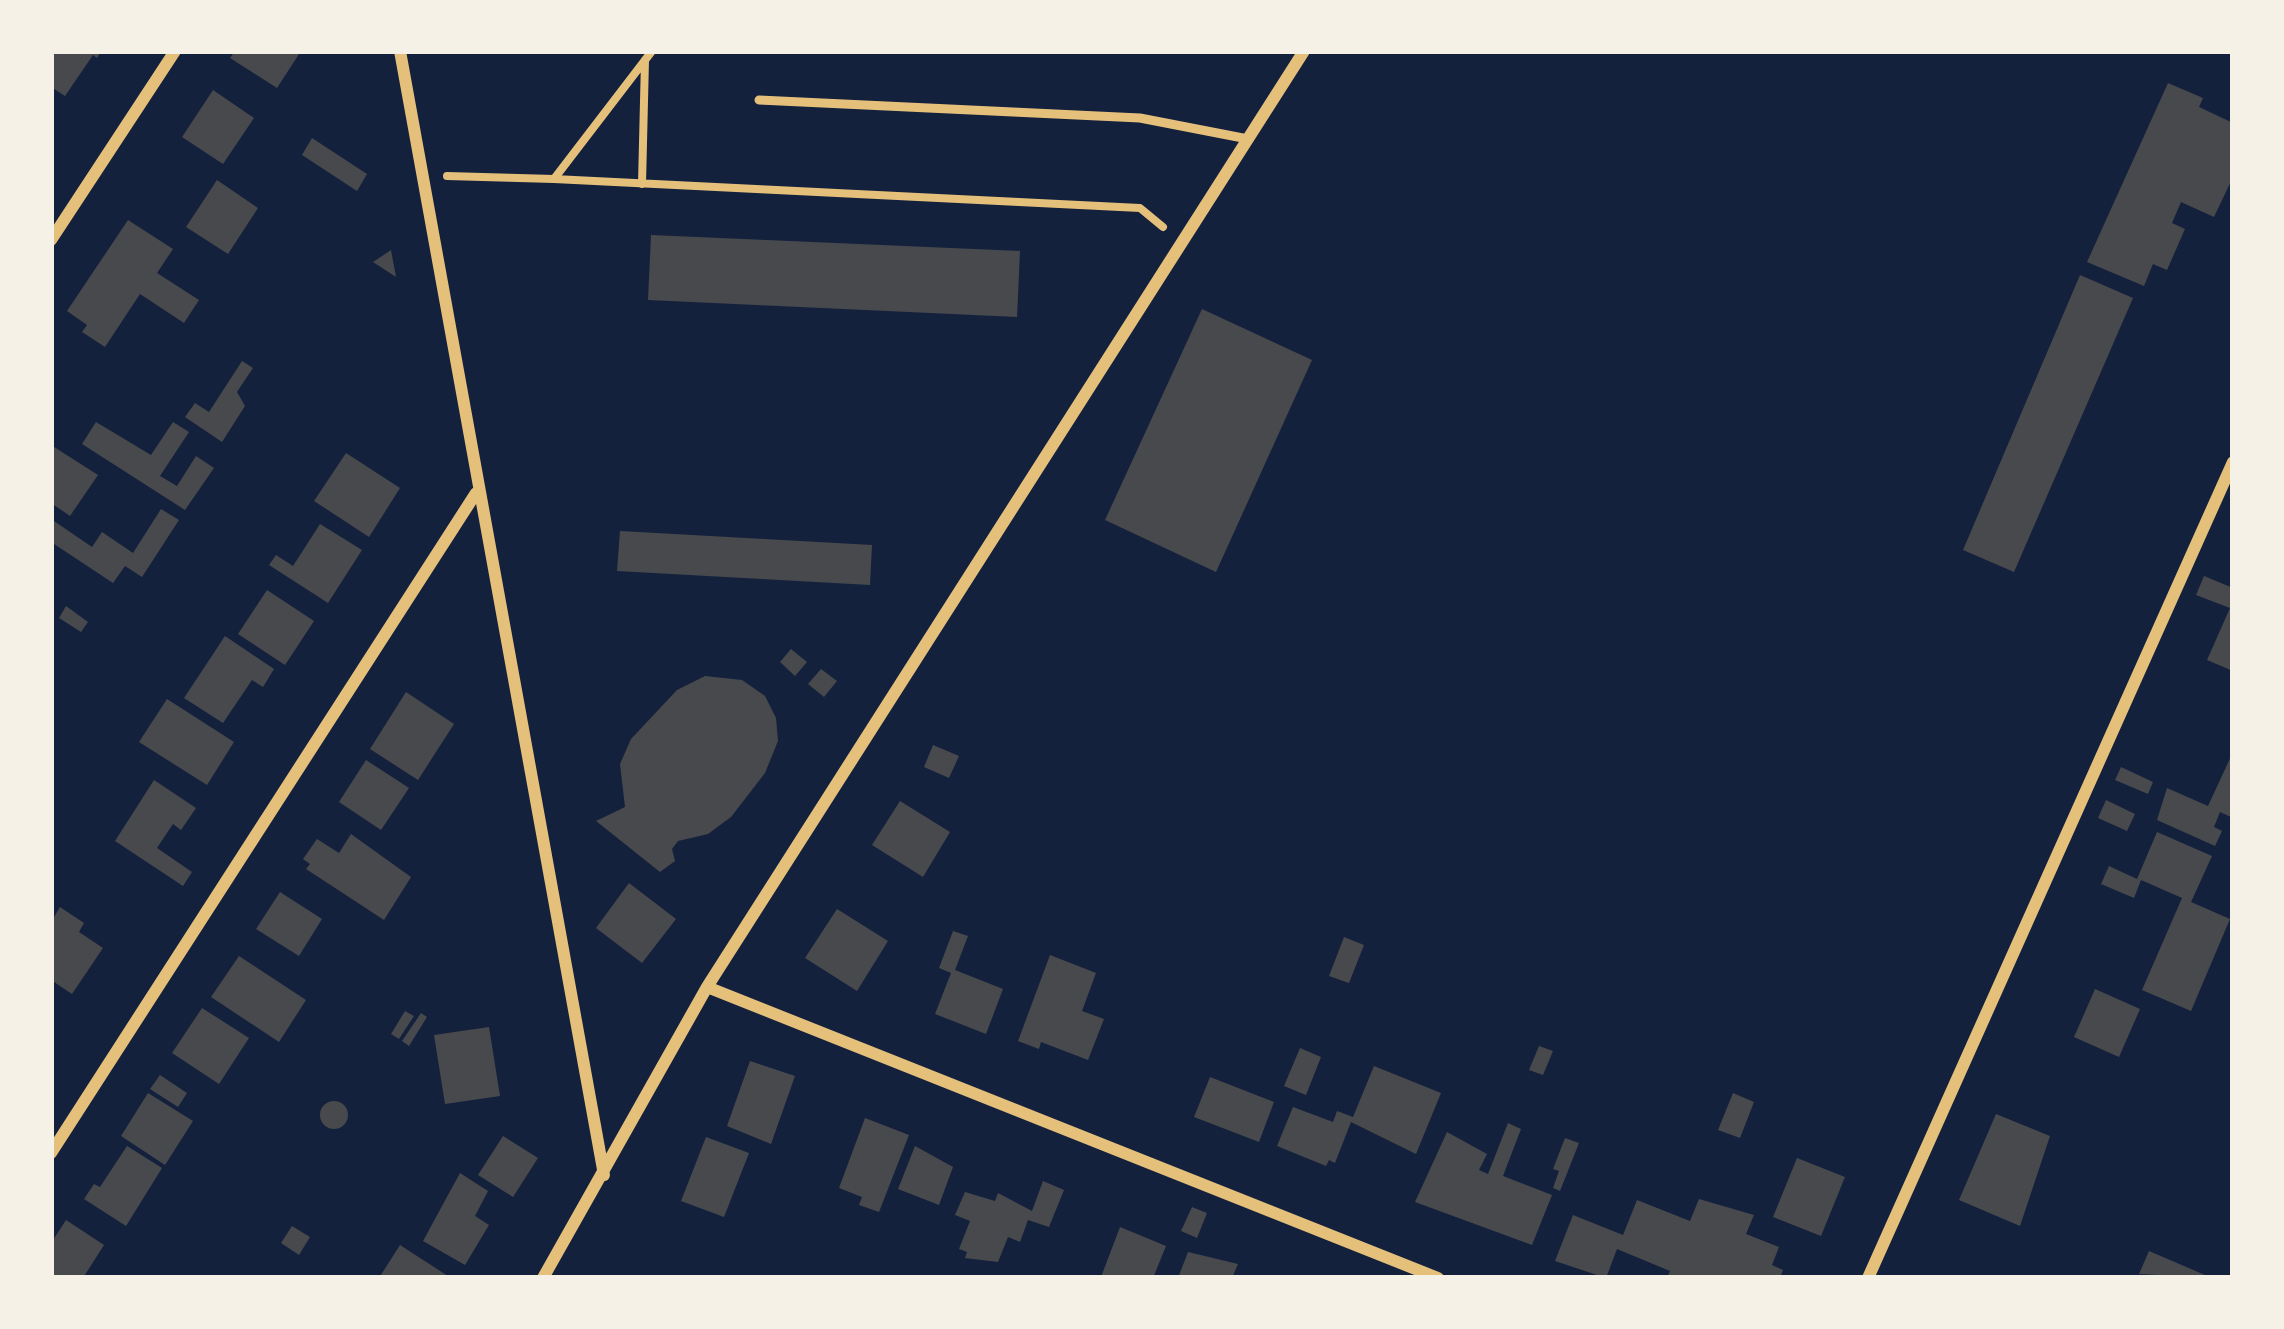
<!DOCTYPE html>
<html>
<head>
<meta charset="utf-8">
<style>
  body { margin:0 }
  #map { position:relative; width:2284px; height:1329px; overflow:hidden; background:#14213d; font-family:Raleway,sans-serif }
  canvas { display:block }
  .frame { position:absolute; inset:0; border:54px solid #f6f1e7; pointer-events:none }
</style>
</head>
<body>
<div id="map">
<canvas width="2284" height="1329"></canvas>
<div class="frame"></div>
</div>
<script>
const g = document.querySelector('canvas').getContext('2d');
g.lineJoin = 'round';
function fill(path, color) {
  g.fillStyle = color;
  g.fill(path, 'evenodd');
}
function shape(rows) {
  const path = new Path2D();
  for (const r of rows) {
    if (r.length === 3) {
      path.moveTo(r[0] + r[2], r[1]);
      path.arc(r[0], r[1], r[2], 0, 2 * Math.PI);
      continue;
    }
    path.moveTo(r[0], r[1]);
    for (let i = 2; i < r.length; i += 2) path.lineTo(r[i], r[i + 1]);
  }
  return path;
}
function stroke(path, color, width, dash) {
  g.strokeStyle = color;
  g.lineWidth = width;
  g.lineCap = dash ? 'butt' : 'round';
  g.setLineDash(dash || []);
  g.stroke(path);
}
fill(shape([
  [51,51,101,51,97,58,93,55,65,96,51,87],
  [235,51,301,51,277,88,230,58],
  [2168,83,2203,98,2199,107,2233,123,2233,177,2214,217,2181,202,2172,223,2185,229,2167,270,2153,264,2144,286,2087,262],
  [213,90,254,118,223,164,182,137],
  [312,138,367,174,357,191,302,155],
  [217,180,258,208,228,254,186,227],
  [128,220,173,249,157,273,199,300,184,323,140,294,105,347,82,332,87,325,67,311],
  [651,235,1020,251,1017,317,648,300],
  [391,250,396,277,373,262],
  [2080,275,2133,298,2014,572,1963,550],
  [1202,309,1312,360,1216,572,1105,520],
  [242,361,253,368,237,392,245,406,222,442,185,417,195,403,209,412],
  [96,422,151,455,173,422,189,432,160,476,177,486,196,456,214,468,185,510,82,444],
  [51,445,98,475,70,516,51,503],
  [346,453,400,488,369,537,314,501],
  [161,509,179,520,142,577,125,566,113,583,51,542,51,519,92,547,102,532,133,553],
  [320,524,362,550,328,603,269,565,276,555,293,566],
  [620,531,872,545,870,585,617,571],
  [2204,576,2233,588,2233,671,2207,660,2230,608,2196,595],
  [267,590,314,621,285,665,238,634],
  [66,606,88,622,81,632,59,618],
  [225,636,274,669,263,687,252,680,223,723,184,698],
  [791,649,807,662,795,676,780,662],
  [821,669,837,681,824,697,808,684],
  [705,676,742,680,765,696,776,718,778,741,765,773,731,817,708,834,678,841,672,849,675,861,660,872,596,821,625,807,620,764,631,739,677,690],
  [406,692,454,724,418,780,370,749],
  [167,699,234,742,207,785,139,742],
  [933,745,959,756,949,778,924,767],
  [2233,752,2233,818,2220,812,2214,827,2222,831,2215,846,2157,820,2167,788,2208,806],
  [366,760,409,788,381,830,339,802],
  [2121,767,2153,782,2148,794,2115,780],
  [154,780,196,808,181,830,173,824,157,848,192,872,183,886,115,841],
  [2106,800,2135,814,2127,831,2098,818],
  [900,801,950,832,923,877,872,845],
  [2157,832,2212,856,2191,902,2230,919,2191,1011,2142,990,2182,898,2141,880,2134,898,2101,884,2109,866,2137,879],
  [351,834,411,877,384,920,306,869,310,864,303,859,317,839,339,853],
  [629,883,676,919,642,963,596,928],
  [280,892,322,919,299,956,256,929],
  [60,907,84,923,79,932,103,948,72,994,51,980,51,922],
  [837,909,888,941,857,991,805,958],
  [953,931,968,936,955,970,1003,989,986,1034,935,1014,951,973,939,968],
  [1344,937,1364,945,1349,983,1329,976],
  [1050,955,1096,973,1082,1011,1104,1019,1088,1060,1041,1042,1039,1049,1018,1041],
  [239,956,306,1000,279,1042,211,997],
  [2095,989,2140,1009,2119,1057,2074,1037],
  [202,1008,249,1038,219,1084,172,1053],
  [405,1011,414,1016,399,1039,391,1034],
  [421,1013,427,1017,409,1046,402,1041],
  [489,1027,500,1096,445,1104,434,1035],
  [1539,1046,1553,1051,1543,1075,1529,1070],
  [1300,1048,1321,1057,1306,1095,1284,1086],
  [750,1061,795,1076,771,1144,727,1126],
  [1374,1066,1441,1093,1416,1154,1351,1122,1335,1163,1329,1160,1326,1166,1277,1146,1293,1107,1333,1122,1337,1111,1353,1117],
  [160,1075,187,1093,178,1107,150,1089],
  [1210,1077,1274,1102,1259,1142,1194,1117],
  [148,1093,193,1121,165,1165,121,1136],
  [1733,1093,1754,1102,1740,1138,1718,1130],
  [334,1115,14],
  [1996,1114,2050,1136,2020,1226,1959,1200],
  [865,1118,909,1135,879,1212,859,1205,862,1197,839,1188],
  [1508,1123,1521,1129,1503,1176,1552,1195,1532,1245,1415,1202,1447,1132,1487,1154,1479,1170,1488,1174],
  [503,1136,538,1158,513,1197,478,1175],
  [706,1137,749,1153,724,1217,681,1201],
  [1565,1138,1579,1143,1560,1191,1553,1188,1559,1171,1553,1169],
  [127,1146,162,1168,126,1226,84,1199,94,1184,100,1187],
  [915,1146,953,1167,939,1205,898,1189],
  [1797,1158,1845,1177,1821,1236,1773,1217],
  [460,1173,488,1191,475,1216,489,1225,465,1265,423,1241],
  [1043,1181,1064,1190,1049,1227,1028,1220,1020,1242,1008,1237,998,1262,965,1258,967,1252,959,1249,970,1221,955,1215,965,1192,995,1201,998,1193,1032,1211],
  [1699,1199,1754,1215,1746,1234,1779,1247,1772,1265,1783,1270,1780,1278,1667,1278,1670,1271,1617,1249,1606,1278,1555,1261,1573,1215,1623,1235,1637,1200,1690,1221],
  [1192,1207,1207,1213,1197,1238,1181,1231],
  [66,1220,104,1245,83,1278,51,1278,51,1243],
  [292,1226,310,1237,299,1255,281,1243],
  [1120,1227,1166,1246,1153,1278,1101,1277],
  [400,1245,451,1278,379,1278],
  [2149,1251,2212,1278,2139,1274],
  [1188,1252,1238,1264,1232,1278,1178,1278]
]), '#48494c');
stroke(shape([
  [447,176,554,179,652,51],
  [554,179,1140,208,1163,227],
  [642,184,645,60]
]), '#e5c07b', 8);
stroke(shape([
  [759,100,1140,118,1248,139]
]), '#e5c07b', 9);
stroke(shape([
  [400,51,604,1175],
  [51,240,175,51],
  [707,987,1438,1278],
  [51,1153,476,493],
  [543,1278,707,987,1304,51],
  [1868,1278,2233,462]
]), '#e5c07b', 12);
</script>
</body>
</html>
